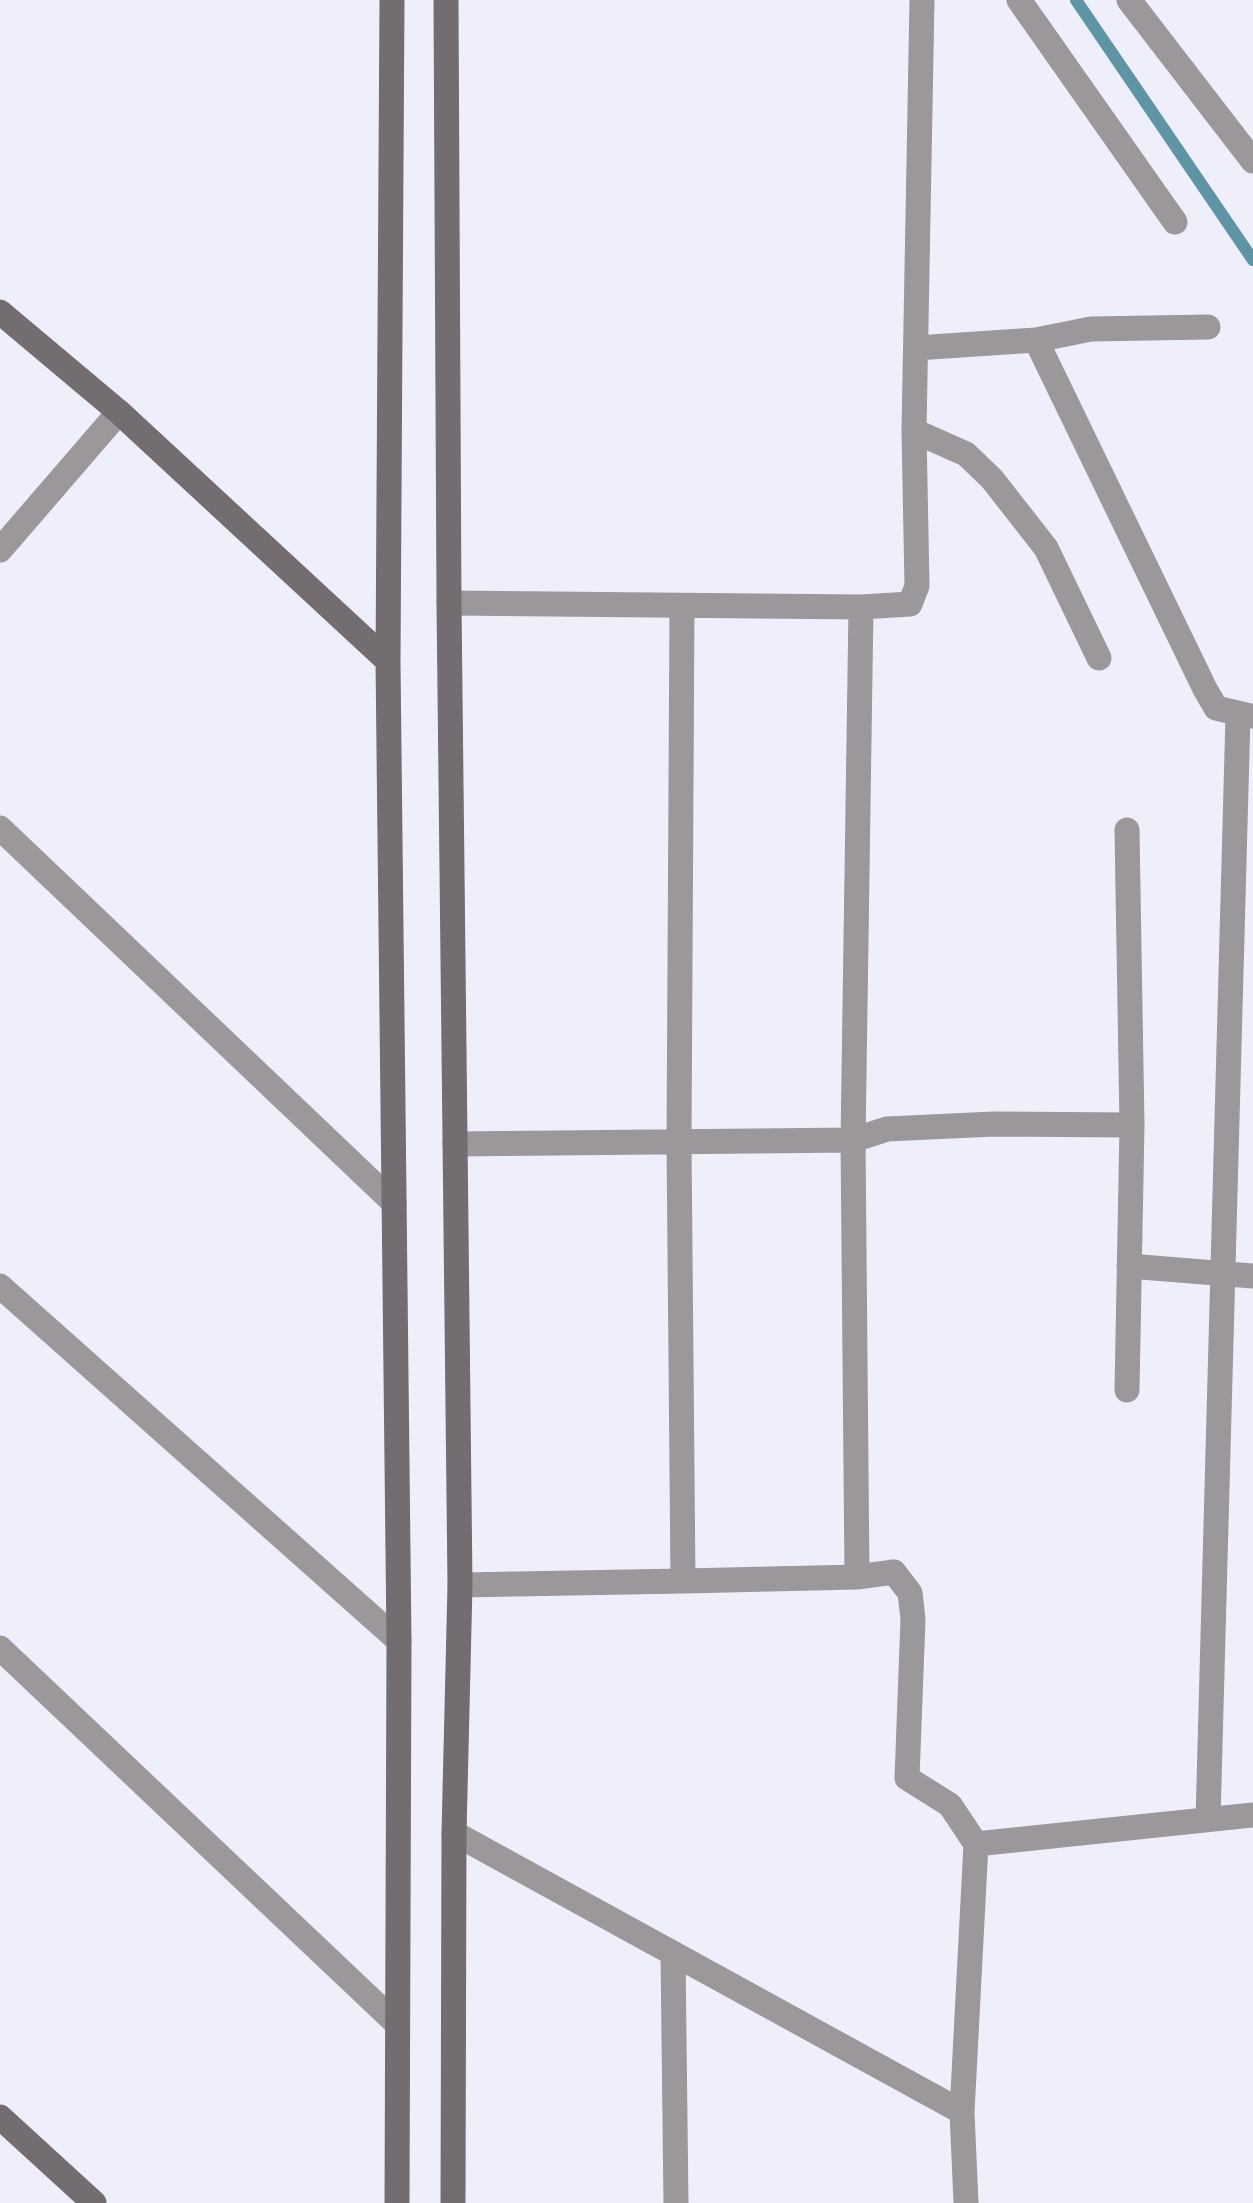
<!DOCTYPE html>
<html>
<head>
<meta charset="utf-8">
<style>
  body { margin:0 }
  canvas { display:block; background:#efeffb }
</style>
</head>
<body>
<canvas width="1253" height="2203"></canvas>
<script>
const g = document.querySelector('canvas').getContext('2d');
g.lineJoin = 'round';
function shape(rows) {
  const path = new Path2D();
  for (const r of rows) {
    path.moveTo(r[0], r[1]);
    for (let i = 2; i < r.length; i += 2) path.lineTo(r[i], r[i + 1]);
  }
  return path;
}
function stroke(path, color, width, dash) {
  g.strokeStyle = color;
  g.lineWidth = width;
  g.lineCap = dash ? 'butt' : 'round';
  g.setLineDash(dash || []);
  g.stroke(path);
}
stroke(shape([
  [1076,0,1253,260]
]), '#5e94a4', 12);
stroke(shape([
  [1019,0,1175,222],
  [1129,0,1253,161],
  [1036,340,1205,689,1216,708,1250,716],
  [916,348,1036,340,1091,329,1208,327],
  [914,431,966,454,992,479,1046,548,1099,658],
  [0,550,119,412],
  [449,603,861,607,853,1140,455,1144],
  [861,607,910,604,917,586,914,431,922,0],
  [0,828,394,1203],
  [1127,830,1132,1125],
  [1129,1266,1253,1276],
  [0,1286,399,1641],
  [857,1577,894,1572,910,1593,913,1619,907,1778,950,1805,976,1844],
  [683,1581,857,1577,853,1140,887,1129,994,1124,1132,1125,1127,1390],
  [460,1585,683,1581,679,1142,682,606],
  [0,1648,396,2023],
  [1208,1819,1238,715],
  [454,1833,962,2112],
  [673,1953,676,2203],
  [966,2203,962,2112,976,1844,1253,1815]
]), '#9c979b', 25);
stroke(shape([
  [392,0,388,661,399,1641,397,2203],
  [446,0,449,603,460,1585,454,1833,453,2203],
  [0,312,119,412,388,661],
  [0,2117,94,2203]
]), '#736d72', 25);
</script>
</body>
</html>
